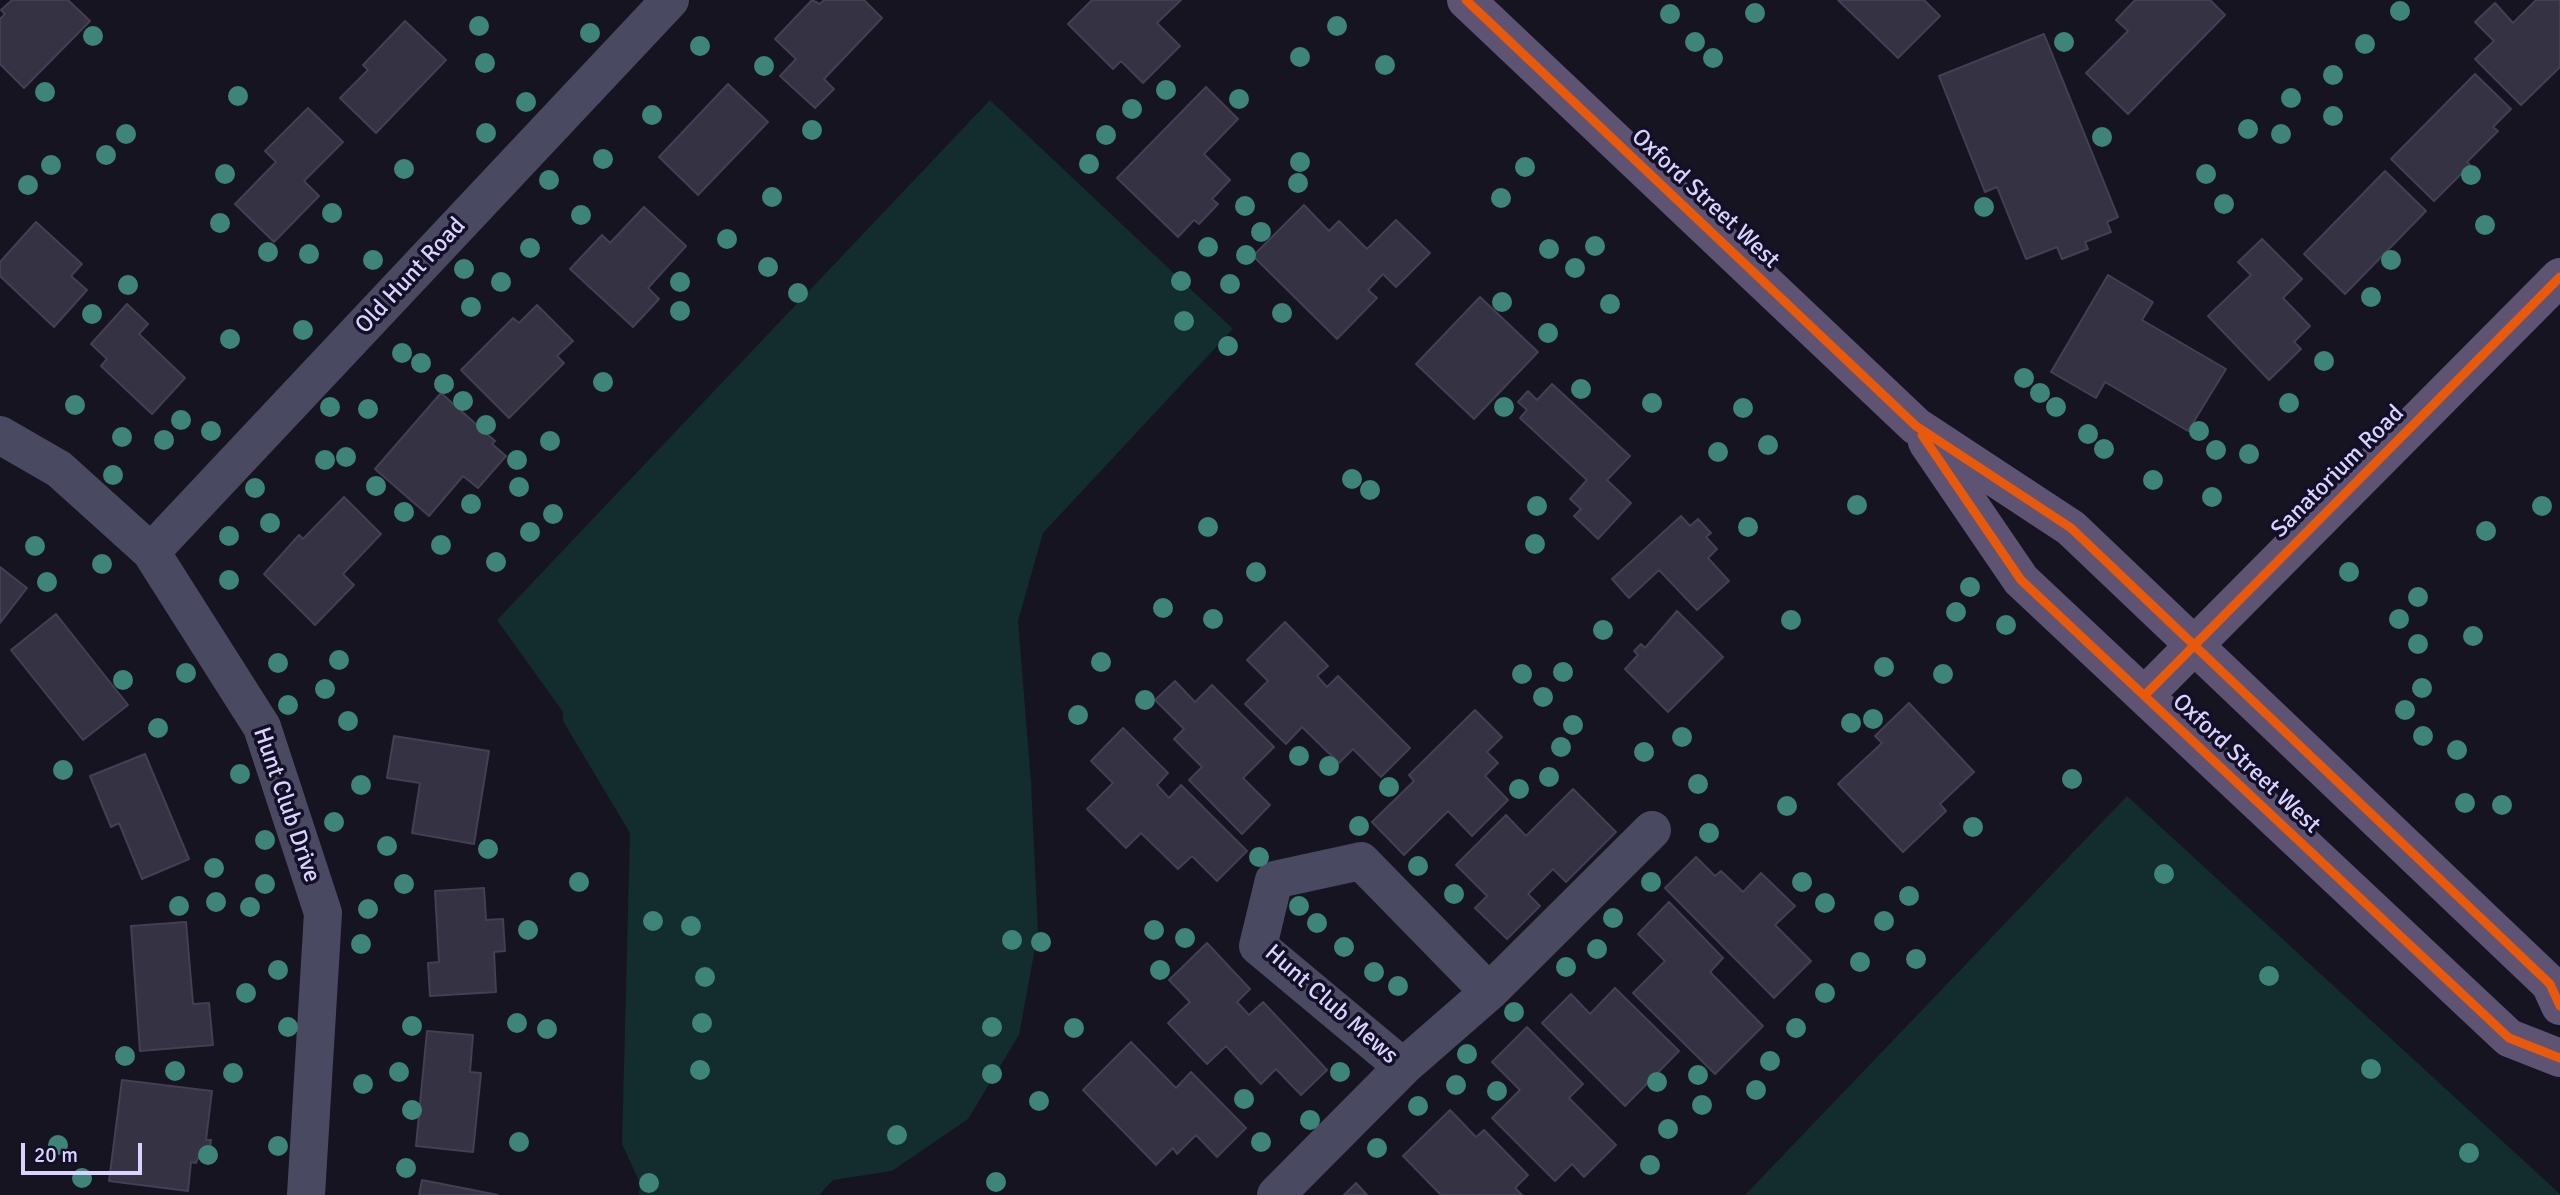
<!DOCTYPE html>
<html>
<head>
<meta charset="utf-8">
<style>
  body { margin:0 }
  #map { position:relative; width:2560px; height:1195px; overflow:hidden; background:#161421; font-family:Signika,sans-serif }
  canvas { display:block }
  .scale { position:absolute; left:21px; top:1143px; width:121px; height:32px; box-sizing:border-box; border:4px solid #d9d4ff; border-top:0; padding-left:9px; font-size:21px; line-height:24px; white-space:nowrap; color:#d9d4ff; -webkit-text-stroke:5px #130f26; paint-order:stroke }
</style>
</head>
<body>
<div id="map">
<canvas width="2560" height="1195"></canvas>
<div class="scale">20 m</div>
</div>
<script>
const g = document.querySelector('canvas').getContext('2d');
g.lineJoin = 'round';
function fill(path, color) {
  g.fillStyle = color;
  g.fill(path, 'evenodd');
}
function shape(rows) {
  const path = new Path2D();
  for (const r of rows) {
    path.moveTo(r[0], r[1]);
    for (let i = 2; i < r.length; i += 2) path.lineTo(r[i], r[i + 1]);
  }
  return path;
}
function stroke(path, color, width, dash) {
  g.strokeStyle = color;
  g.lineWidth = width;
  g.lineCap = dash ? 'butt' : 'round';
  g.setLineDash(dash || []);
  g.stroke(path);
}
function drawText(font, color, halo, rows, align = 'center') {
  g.font = font + ' Signika,sans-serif';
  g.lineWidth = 7;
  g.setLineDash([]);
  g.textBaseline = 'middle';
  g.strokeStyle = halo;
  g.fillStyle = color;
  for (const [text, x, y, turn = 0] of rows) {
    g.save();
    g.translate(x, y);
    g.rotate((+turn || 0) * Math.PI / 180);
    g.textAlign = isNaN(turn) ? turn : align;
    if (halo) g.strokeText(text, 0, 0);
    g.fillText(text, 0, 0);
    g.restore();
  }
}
fill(shape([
  [990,100,1233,329,1043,533,1018,621,1031,782,1038,932,1019,1035,968,1119,892,1171,833,1180,819,1195,639,1195,640,1183,622,1144,630,833,563,721,563,712,497,620],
  [2127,796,2560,1194,2560,1195,1745,1195]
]), '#132c2d');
const building = shape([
  [12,0,68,0,90,21,24,88,0,64,0,19,5,14,1,10,12,0],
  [812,0,820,4,824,0,864,0,882,18,824,79,834,89,815,108,780,76,796,59,775,39,812,0],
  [1092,0,1181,0,1157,23,1180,46,1143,83,1121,61,1113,69,1068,24,1092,0],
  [1838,0,1924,0,1940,16,1898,58,1838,0],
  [2135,0,2210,0,2225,15,2128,114,2086,73,2128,31,2116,20,2135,0],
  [2536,0,2560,0,2560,67,2521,105,2475,59,2494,41,2475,22,2495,3,2513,23,2536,0],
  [405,21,446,60,376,133,340,98,368,70,363,65,405,21],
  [2044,34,2118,217,2107,222,2111,232,2085,242,2088,249,2062,259,2057,247,2026,259,1997,187,1985,192,1939,76,2044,34],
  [2475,74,2511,109,2493,127,2498,131,2467,162,2470,165,2434,201,2391,159,2475,74],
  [728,84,768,122,698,195,659,157,728,84],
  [1206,87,1238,119,1204,154,1230,180,1212,199,1218,204,1199,224,1194,220,1178,237,1117,178,1206,87],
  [308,108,343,142,304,181,319,196,274,242,235,204,276,162,265,151,308,108],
  [2385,171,2426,211,2345,294,2304,254,2385,171],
  [1304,205,1329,231,1339,221,1367,249,1396,220,1430,253,1396,287,1383,274,1368,290,1377,298,1337,339,1253,256,1304,205],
  [644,207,686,246,648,288,659,299,633,327,570,269,602,235,610,243,644,207],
  [36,222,82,264,71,276,87,290,54,327,0,276,0,262,36,222],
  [2262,239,2302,279,2283,298,2310,326,2294,342,2301,349,2269,380,2208,316,2251,275,2238,262,2262,239],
  [2108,275,2153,302,2142,320,2226,369,2188,431,2105,382,2096,398,2051,372,2108,275],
  [1480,297,1538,352,1474,419,1416,364,1480,297],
  [127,304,148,324,139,334,185,378,152,414,101,366,107,359,91,344,127,304],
  [537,305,573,341,557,356,564,363,509,418,461,370,513,318,519,323,537,305],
  [1552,384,1630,456,1607,480,1631,503,1598,539,1574,516,1581,509,1570,499,1587,480,1520,418,1527,410,1518,402,1528,391,1537,400,1552,384],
  [441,393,495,441,492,444,506,456,478,488,463,476,429,516,375,469,441,393],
  [344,497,381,534,343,574,354,585,315,625,264,574,299,535,303,539,344,497],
  [1681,516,1690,526,1698,519,1711,533,1706,537,1717,549,1708,558,1729,581,1697,610,1659,570,1629,598,1612,579,1681,516],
  [0,567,27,588,0,623,0,567],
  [1677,611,1723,657,1668,712,1625,669,1638,655,1634,651,1641,644,1645,648,1677,611],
  [56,614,128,705,83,740,11,650,56,614],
  [1285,622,1328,666,1317,676,1327,687,1338,676,1410,748,1381,777,1353,749,1339,763,1302,727,1286,744,1245,704,1268,681,1247,660,1285,622],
  [1175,681,1195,702,1212,685,1274,747,1243,778,1270,805,1242,834,1189,780,1202,767,1174,739,1184,729,1155,700,1175,681],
  [1909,703,1974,772,1940,804,1946,811,1903,852,1838,784,1882,743,1875,736,1909,703],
  [1475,710,1502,737,1487,752,1498,763,1485,776,1508,800,1472,836,1448,811,1404,855,1372,822,1414,781,1409,775,1475,710],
  [1123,728,1168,773,1157,785,1169,798,1181,785,1247,851,1217,881,1192,856,1178,869,1141,833,1126,848,1087,809,1113,783,1091,761,1123,728],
  [394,736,489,751,474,844,412,833,420,783,387,778,394,736],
  [145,754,189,859,142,879,119,823,111,827,90,776,145,754],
  [1573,789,1616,832,1566,882,1553,869,1528,894,1540,906,1507,939,1475,908,1487,896,1456,865,1506,815,1526,836,1573,789],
  [1696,857,1715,876,1721,871,1743,892,1761,873,1795,906,1775,925,1811,961,1774,998,1665,888,1696,857],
  [484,888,486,920,503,919,505,951,494,952,496,992,430,996,428,963,439,962,435,891,484,888],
  [1669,902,1723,958,1710,972,1763,1026,1715,1074,1633,993,1665,961,1638,934,1669,902],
  [186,922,193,1004,209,1003,213,1045,140,1051,131,926,186,922],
  [1207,943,1250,989,1237,1002,1249,1015,1263,1002,1327,1070,1301,1095,1276,1069,1261,1084,1226,1046,1207,1064,1168,1023,1190,1002,1169,980,1207,943],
  [1615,988,1679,1051,1625,1106,1542,1023,1571,994,1590,1014,1615,988],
  [1527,1027,1583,1084,1569,1098,1616,1145,1584,1177,1572,1164,1555,1181,1492,1118,1520,1090,1492,1062,1527,1027],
  [427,1031,473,1035,470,1072,481,1073,473,1152,416,1146,427,1031],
  [1131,1042,1176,1088,1191,1072,1246,1128,1217,1157,1196,1135,1177,1154,1173,1148,1156,1165,1083,1090,1131,1042],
  [122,1080,212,1091,206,1140,211,1140,209,1159,198,1158,196,1163,191,1162,188,1191,109,1181,122,1080],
  [1450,1110,1476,1137,1484,1130,1528,1175,1515,1188,1522,1195,1441,1195,1403,1156,1450,1110],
  [422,1180,498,1195,419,1195,422,1180],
  [1356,1183,1367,1195,1344,1195,1356,1183]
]);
fill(building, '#343243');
stroke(building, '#433f54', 2);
stroke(shape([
  [0,435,59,469,151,552,262,727,323,913,306,1195],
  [151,552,670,0],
  [1403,1067,1258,946,1274,880,1361,861,1489,992],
  [1276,1195,1403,1067,1489,992,1652,830]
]), '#4a4962', 38);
stroke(shape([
  [1466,0,1916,426,2071,528,2550,984,2560,1006],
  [1927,442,2021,580,2509,1038,2560,1058],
  [2145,695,2560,277]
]), '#5e5373', 38);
stroke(shape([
  [1466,0,1916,426,2071,528,2550,984,2560,1006],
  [1922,435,2021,580,2509,1038,2560,1058],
  [2145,695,2560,277]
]), '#e8590c', 9);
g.fillStyle = '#3e8478';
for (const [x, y] of [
  [2400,11],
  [1755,13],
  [1670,14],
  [479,26],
  [1337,26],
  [590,33],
  [93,36],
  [1695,42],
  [2064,42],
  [2365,44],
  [700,46],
  [1300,57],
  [1713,58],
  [485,63],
  [1385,65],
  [764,66],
  [2333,75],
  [1166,90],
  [45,92],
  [238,96],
  [2291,98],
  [1239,99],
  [526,102],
  [1132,109],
  [652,115],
  [2333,116],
  [2248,129],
  [812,130],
  [486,133],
  [126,134],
  [2281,134],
  [1106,135],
  [2102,137],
  [106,155],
  [603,159],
  [1300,162],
  [1089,164],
  [51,165],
  [1525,167],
  [404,169],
  [225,174],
  [2206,174],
  [2471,175],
  [549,180],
  [1298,183],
  [28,185],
  [772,197],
  [1501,198],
  [2224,204],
  [1245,206],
  [1984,207],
  [332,213],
  [581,215],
  [220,223],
  [2485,225],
  [1261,232],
  [727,239],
  [1595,246],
  [1208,247],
  [530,248],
  [1549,249],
  [268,252],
  [309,254],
  [1246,255],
  [373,260],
  [2391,260],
  [768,267],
  [1575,268],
  [464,269],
  [1181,281],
  [501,282],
  [680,282],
  [1230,284],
  [128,285],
  [798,293],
  [2371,297],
  [1502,302],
  [1610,304],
  [471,307],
  [680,311],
  [1282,313],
  [92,314],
  [1184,321],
  [303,330],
  [1548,333],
  [230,339],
  [1228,346],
  [402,353],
  [2324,361],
  [421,363],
  [2024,378],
  [603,382],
  [444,384],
  [1581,389],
  [2040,393],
  [463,401],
  [1652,403],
  [2289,403],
  [75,405],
  [330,407],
  [1504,407],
  [2056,407],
  [1743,408],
  [368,409],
  [181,420],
  [486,425],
  [211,431],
  [2199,431],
  [2088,434],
  [122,437],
  [164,440],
  [550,441],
  [1768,445],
  [2104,449],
  [2216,450],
  [1718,452],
  [2249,454],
  [346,457],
  [325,460],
  [517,460],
  [113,475],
  [1352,479],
  [2153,480],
  [376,486],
  [519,487],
  [255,488],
  [1370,490],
  [2212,497],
  [471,504],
  [1857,505],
  [1537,506],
  [2542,506],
  [404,512],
  [553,514],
  [270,523],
  [1208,527],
  [1748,527],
  [2486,531],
  [530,532],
  [229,536],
  [1535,544],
  [441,545],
  [35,546],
  [496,562],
  [102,564],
  [1256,572],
  [2349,572],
  [229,580],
  [47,582],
  [1970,587],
  [2418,597],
  [1163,608],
  [1956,612],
  [1213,619],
  [2399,619],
  [1791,620],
  [2006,625],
  [1603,630],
  [2473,636],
  [2418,644],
  [339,660],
  [1101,662],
  [278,663],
  [1884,667],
  [1563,672],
  [186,673],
  [1522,674],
  [1943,674],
  [123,680],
  [2422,688],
  [325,689],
  [1543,697],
  [1145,700],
  [288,705],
  [2405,710],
  [1078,715],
  [1873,719],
  [348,721],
  [1851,723],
  [1573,725],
  [158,728],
  [2423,736],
  [1682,737],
  [1561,747],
  [2457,750],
  [1644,752],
  [1299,756],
  [1329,766],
  [63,770],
  [240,774],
  [1549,777],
  [2072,779],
  [1698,784],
  [361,785],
  [1389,787],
  [1519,789],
  [2465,803],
  [2502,805],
  [1787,806],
  [334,822],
  [1359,826],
  [1973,827],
  [1709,833],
  [265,840],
  [387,846],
  [488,849],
  [1259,857],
  [1418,866],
  [214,868],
  [2164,874],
  [579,882],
  [1651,882],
  [1802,882],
  [265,884],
  [404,884],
  [1454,894],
  [1909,896],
  [216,902],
  [1825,903],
  [179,906],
  [1299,906],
  [250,907],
  [368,909],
  [1613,918],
  [653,921],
  [1884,921],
  [1317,923],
  [691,926],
  [528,930],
  [1154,930],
  [1185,938],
  [1012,940],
  [1041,942],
  [361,944],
  [1344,947],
  [1597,949],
  [1916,959],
  [1860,962],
  [1566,967],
  [278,970],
  [1160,970],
  [1374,972],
  [2269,976],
  [705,977],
  [1398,986],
  [246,993],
  [1825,993],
  [1514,1012],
  [517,1023],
  [702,1023],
  [412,1026],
  [288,1027],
  [992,1027],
  [1074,1028],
  [1796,1028],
  [547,1029],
  [1467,1054],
  [125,1056],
  [1770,1061],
  [2371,1069],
  [700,1070],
  [175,1071],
  [399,1072],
  [1340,1072],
  [233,1073],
  [992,1074],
  [1698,1075],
  [1657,1082],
  [363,1084],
  [1456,1085],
  [1756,1090],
  [1497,1091],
  [1244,1099],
  [1039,1101],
  [1702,1105],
  [1418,1106],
  [412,1110],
  [1310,1120],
  [1668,1129],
  [897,1135],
  [519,1142],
  [1261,1142],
  [58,1145],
  [278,1146],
  [1377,1148],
  [2469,1153],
  [208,1155],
  [1650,1165],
  [406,1168],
  [82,1178],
  [996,1182],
  [649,1183]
]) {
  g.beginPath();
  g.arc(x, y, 10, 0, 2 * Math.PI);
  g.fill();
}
drawText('24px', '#d9d4ff', '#130f26', [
  ["Oxford Street West",1705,199,43],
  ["Old Hunt Road",411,276,-47],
  ["Sanatorium Road",2338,472,-45],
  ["Oxford Street West",2246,764,43],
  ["Hunt Club Drive",286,805,71],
  ["Hunt Club Mews",1331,1005,41]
]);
</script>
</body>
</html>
